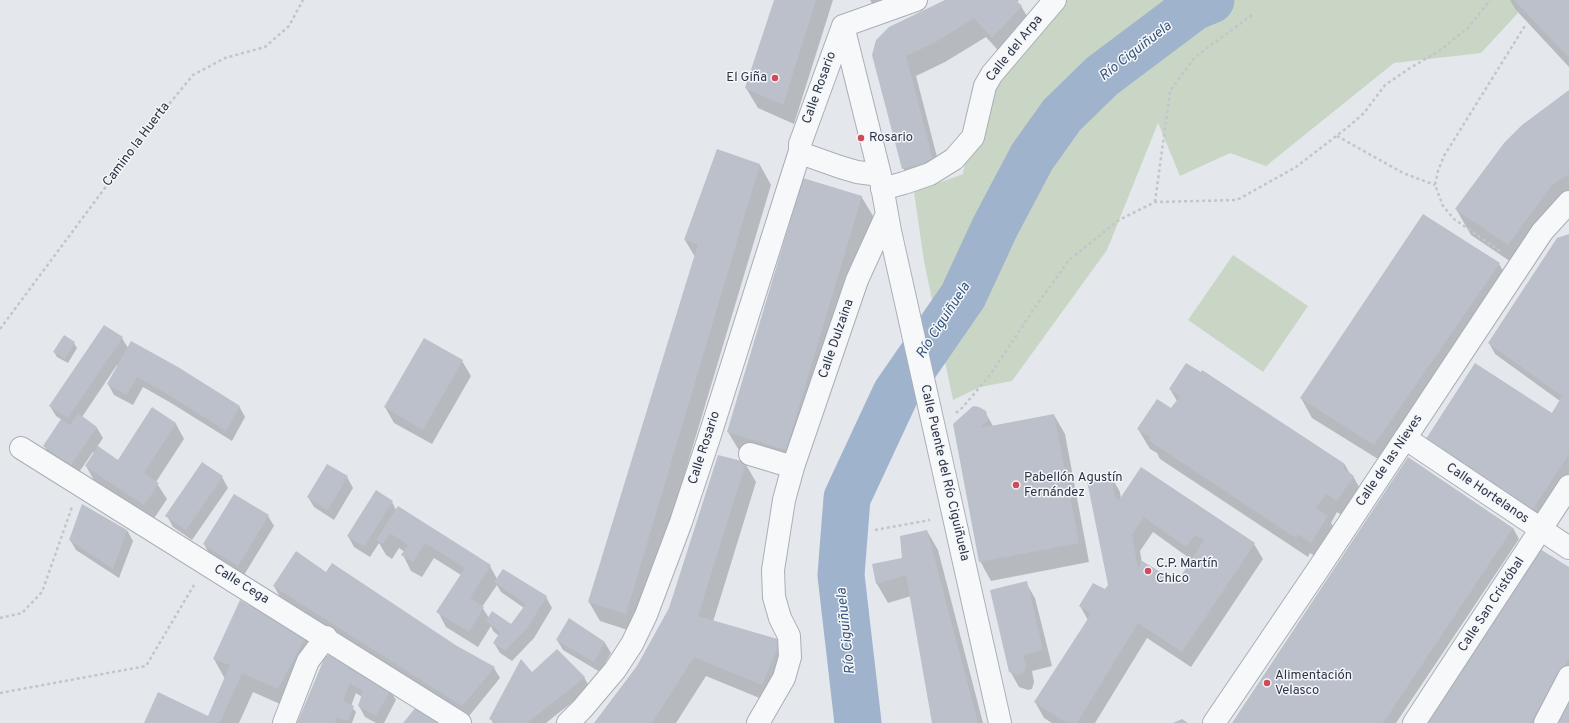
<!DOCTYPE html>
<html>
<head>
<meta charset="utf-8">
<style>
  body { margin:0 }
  canvas { display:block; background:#e4e7ec }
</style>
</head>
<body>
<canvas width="1569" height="723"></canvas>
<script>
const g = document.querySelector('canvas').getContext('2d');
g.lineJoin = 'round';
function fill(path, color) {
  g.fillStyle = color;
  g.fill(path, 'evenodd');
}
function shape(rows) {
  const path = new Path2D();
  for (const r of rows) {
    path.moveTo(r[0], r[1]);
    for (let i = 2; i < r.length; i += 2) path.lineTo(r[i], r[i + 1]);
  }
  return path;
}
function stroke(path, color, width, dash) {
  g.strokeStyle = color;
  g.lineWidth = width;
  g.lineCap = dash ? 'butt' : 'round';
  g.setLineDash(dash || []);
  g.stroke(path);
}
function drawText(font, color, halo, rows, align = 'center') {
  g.font = font + ' Overpass,sans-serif';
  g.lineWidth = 3;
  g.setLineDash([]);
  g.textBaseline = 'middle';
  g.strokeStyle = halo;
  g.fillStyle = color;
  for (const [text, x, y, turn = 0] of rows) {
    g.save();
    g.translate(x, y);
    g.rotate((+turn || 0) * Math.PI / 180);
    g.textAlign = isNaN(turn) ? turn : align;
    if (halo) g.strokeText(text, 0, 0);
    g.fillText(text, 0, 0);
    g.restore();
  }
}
fill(shape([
  [1040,0,1510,0,1518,13,1481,53,1394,63,1266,166,1230,153,1180,176,1158,123,1107,250,1012,381,980,387,953,400,924,261,914,192,963,174,970,135,997,72],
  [1233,255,1308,306,1263,372,1188,320]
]), '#c9d6c5');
fill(shape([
  [775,0,833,0,794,124,758,108,746,88],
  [870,0,919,0,873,5],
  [948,0,1019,0,1017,2,1021,6,1033,26,1004,57,986,37,945,62,916,76,943,180,914,188,903,168,873,55],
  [1510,0,1569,0,1569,67,1516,10],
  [1569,91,1569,210,1523,270,1471,235,1456,209],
  [718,151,760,165,771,185,637,633,600,621,589,602,695,257,685,240],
  [861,196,873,216,797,469,740,452,728,432],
  [1569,235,1569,473,1539,519,1431,452,1552,414,1560,401,1495,354,1489,343],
  [1499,264,1511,283,1386,464,1312,418,1301,398],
  [122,338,128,348,239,406,245,417,232,441,171,403,143,387,133,405,114,395,108,384,118,366,117,365,82,417,97,428,103,438,97,447,118,461,152,408,176,424,184,439,156,482,167,499,153,520,95,482,86,466,94,453,93,452,77,475,50,456,44,446,62,420,56,416,50,406],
  [74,343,77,348,68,363,57,357,54,352],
  [462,361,471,376,432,444,394,423,385,407],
  [1203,371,1345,465,1350,474,1353,476,1364,496,1348,520,1337,512,1331,523,1339,536,1322,561,1310,553,1308,557,1160,459,1157,453,1150,449,1138,429,1172,410,1177,401,1170,389,1201,374],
  [985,412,993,426,1054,415,1065,434,1089,562,991,581,980,561,954,425],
  [745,463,756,482,713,622,780,641,791,660,774,704,706,676,676,723,596,723,637,666,670,608],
  [1111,476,1120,492,1121,499,1254,544,1263,559,1191,667,1147,638,1095,723,1052,723,1044,718,1035,702,1088,620,1080,606,1105,591,1109,585],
  [1153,532,1192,560,1177,583,1142,563,1140,551],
  [222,477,228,488,192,540,173,527,167,516],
  [347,477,353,488,334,520,314,507,308,497],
  [392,502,396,510,490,566,497,579,546,597,552,608,534,638,512,661,500,653,494,643,499,636,493,631,491,626,478,647,446,627,438,612,461,575,434,558,422,577,411,571,403,555,405,552,399,548,392,559,386,555,379,543,370,557,354,547,348,536],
  [497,585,501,592,524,608,511,625,489,618,482,607],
  [268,516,274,526,244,575,210,555,204,544],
  [1513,528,1519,539,1396,723,1233,723],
  [127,530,133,541,119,578,76,550,70,540],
  [927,531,938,550,983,723,933,723,911,596,888,603,877,584,873,565,903,559],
  [1569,568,1569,678,1542,723,1418,723],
  [1026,583,1035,598,1052,666,1032,671,1034,682,1032,689,1028,690,1019,687,1010,671],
  [274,586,457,647,494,668,500,678,469,716,280,597],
  [569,620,605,643,611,653,600,672,563,650,557,640],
  [305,637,317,657,289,708,253,692,239,723,145,723,209,718,225,679,214,659],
  [325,657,390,690,396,700,384,723,376,723,365,717,359,706,362,697,356,693,351,706,356,712,352,723,298,723],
  [532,673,584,677,590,688,546,723,493,723,491,719]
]), '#0003');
stroke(shape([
  [858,723,841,575,847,498,896,393,963,296,995,227,1032,157,1062,115,1102,76,1194,7,1211,0]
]), '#9fb4cc', 47);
fill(shape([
  [774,0,816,0,783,105,745,88],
  [945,0,1016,0,1022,6,992,38,974,18,934,43,906,56,933,160,902,169,872,55,876,40,889,27],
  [1514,0,1569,0,1569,58],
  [1569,90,1569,174,1552,185,1508,245,1455,209,1504,143,1522,125],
  [717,149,760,164,626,614,588,602,698,244,684,240],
  [803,178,862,196,786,450,727,432],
  [1423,214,1500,263,1374,445,1300,398],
  [1569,234,1569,454,1533,509,1424,442,1475,363,1552,413,1562,396,1488,343,1557,238],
  [104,325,123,337,68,418,49,406],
  [64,335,75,342,65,359,53,352],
  [424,338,463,360,423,430,384,407],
  [131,341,178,367,240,406,226,431,164,392,137,377,127,395,107,384],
  [1186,363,1201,372,1202,370,1345,464,1343,468,1354,476,1337,501,1326,494,1316,508,1328,516,1311,543,1298,534,1296,538,1148,440,1150,437,1137,429,1157,399,1171,408,1180,396,1169,389],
  [973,406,979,407,986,411,988,420,980,428,1054,414,1079,543,979,562,953,424],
  [152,407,176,423,144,473,159,483,144,505,85,466,98,446,118,460],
  [78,413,97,427,71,465,43,446,61,419,70,425],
  [718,455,746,462,698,616,781,640,762,685,694,657,652,723,594,723,637,666,669,608],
  [1408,457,1513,528,1383,723,1232,723],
  [202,462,223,476,186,530,165,516],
  [327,464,348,476,328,510,307,497],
  [1141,467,1255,543,1182,652,1138,623,1077,723,1067,723,1034,702,1091,614,1079,606,1093,583,1105,589,1108,585,1087,481,1111,475,1115,497,1119,500],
  [1144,517,1186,547,1195,535,1204,540,1177,582,1142,561,1138,569,1132,535],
  [376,490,393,501,364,547,347,536],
  [234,494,269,515,238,566,203,544],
  [82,504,127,530,113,569,69,540],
  [398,506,491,565,470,598,484,607,469,632,436,612,465,568,425,543,413,562,401,555,408,545,390,533,383,544,376,540],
  [927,530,978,723,932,723,906,575,876,584,872,564,902,558,900,536],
  [1535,546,1569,567,1569,658,1530,723,1417,723],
  [296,551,326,572,332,563,457,646,495,667,462,706,273,586],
  [503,569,547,596,528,627,505,651,493,643,500,632,486,621,492,611,511,624,526,604,494,582],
  [1027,581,1043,650,1023,655,1026,666,1025,670,1023,673,1018,675,1009,672,990,590],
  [240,600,306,636,278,689,242,673,220,723,144,723,158,692,208,716,230,665,213,659],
  [569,618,605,642,594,662,556,640],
  [557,649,585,677,527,723,497,723,489,719,521,659,532,672],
  [333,653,391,689,376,716,358,706,363,691,350,683,343,701,354,706,348,721,337,717,335,723,297,723,325,657],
  [1569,685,1569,723,1548,723],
  [416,707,441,723,403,723],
  [1182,719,1188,723,1173,723]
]), '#bbc0ca');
const minor = shape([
  [843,26,880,175,890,231,1000,723],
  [843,26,916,0],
  [800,151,806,155,840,167,857,172,880,175],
  [882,189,904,183,930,174,954,159,973,137,985,86,992,74,1055,0],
  [1405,438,1569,548],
  [21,448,460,723],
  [750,454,793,467],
  [284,723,308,661,326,637],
  [568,723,582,709,615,670,632,644,646,615,681,522,708,441,800,151,800,144,843,26],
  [758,723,784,678,790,657,789,636,780,618,774,597,773,570,784,500,793,467,857,280,887,214],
  [1214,723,1317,571,1542,232,1569,202],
  [1414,723,1569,486],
  [1545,723,1569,677]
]);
stroke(minor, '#a9aeb7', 24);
stroke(shape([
  [1337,136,1403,173,1435,185],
  [1155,202,1170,91,1195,57,1252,15],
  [1500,251,1454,219,1443,206,1435,185,1438,171,1444,156,1526,24],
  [0,329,151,126,193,75,225,58,265,47,289,26,303,0],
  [956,413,962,408,990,375,1036,306,1069,260,1119,220,1155,202,1237,200,1296,167,1348,127,1364,113,1385,85,1410,68,1439,51,1469,27,1490,0],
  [875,530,930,520],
  [0,618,22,613,42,592,72,507],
  [0,693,146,666,194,585]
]), '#c2c5cb', 2.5, [3, 3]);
stroke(minor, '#f7f8fa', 22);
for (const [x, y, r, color] of [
  [775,78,4,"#d1495b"],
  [861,138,4,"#d1495b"],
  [1016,485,4,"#d1495b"],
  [1148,571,4,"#d1495b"],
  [1267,683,4,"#d1495b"]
]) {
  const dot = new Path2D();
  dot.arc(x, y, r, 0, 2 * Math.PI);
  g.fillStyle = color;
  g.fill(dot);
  stroke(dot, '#f4f6f9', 1.5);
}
drawText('13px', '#2b3445', '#f4f6f9', [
  ["Calle del Arpa",1015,49,-51],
  ["Calle Rosario",820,88,-70],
  ["Camino la Huerta",137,145,-53],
  ["Calle Dulzaina",837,339,-71],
  ["Calle Rosario",705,448,-72],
  ["Calle de las Nieves",1390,461,-56],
  ["Calle Puente del Río Ciguiñuela",944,473,77],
  ["Calle Hortelanos",1487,494,34],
  ["Calle Cega",241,585,32],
  ["Calle San Cristóbal",1492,605,-57]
]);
drawText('13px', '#2b3445', '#f4f6f9', [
  ["El Giña",767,78,"right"],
  ["Rosario",869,138],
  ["Pabellón Agustín",1024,478],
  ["Fernández",1024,493],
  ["C.P. Martín",1156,564],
  ["Chico",1156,579],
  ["Alimentación",1275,676],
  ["Velasco",1275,691]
], 'left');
drawText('italic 14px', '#34527a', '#f4f6f9', [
  ["Río Ciguiñuela",1136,52,-38],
  ["Río Ciguiñuela",944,321,-57],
  ["Río Ciguiñuela",847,631,-96]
]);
</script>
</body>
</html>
